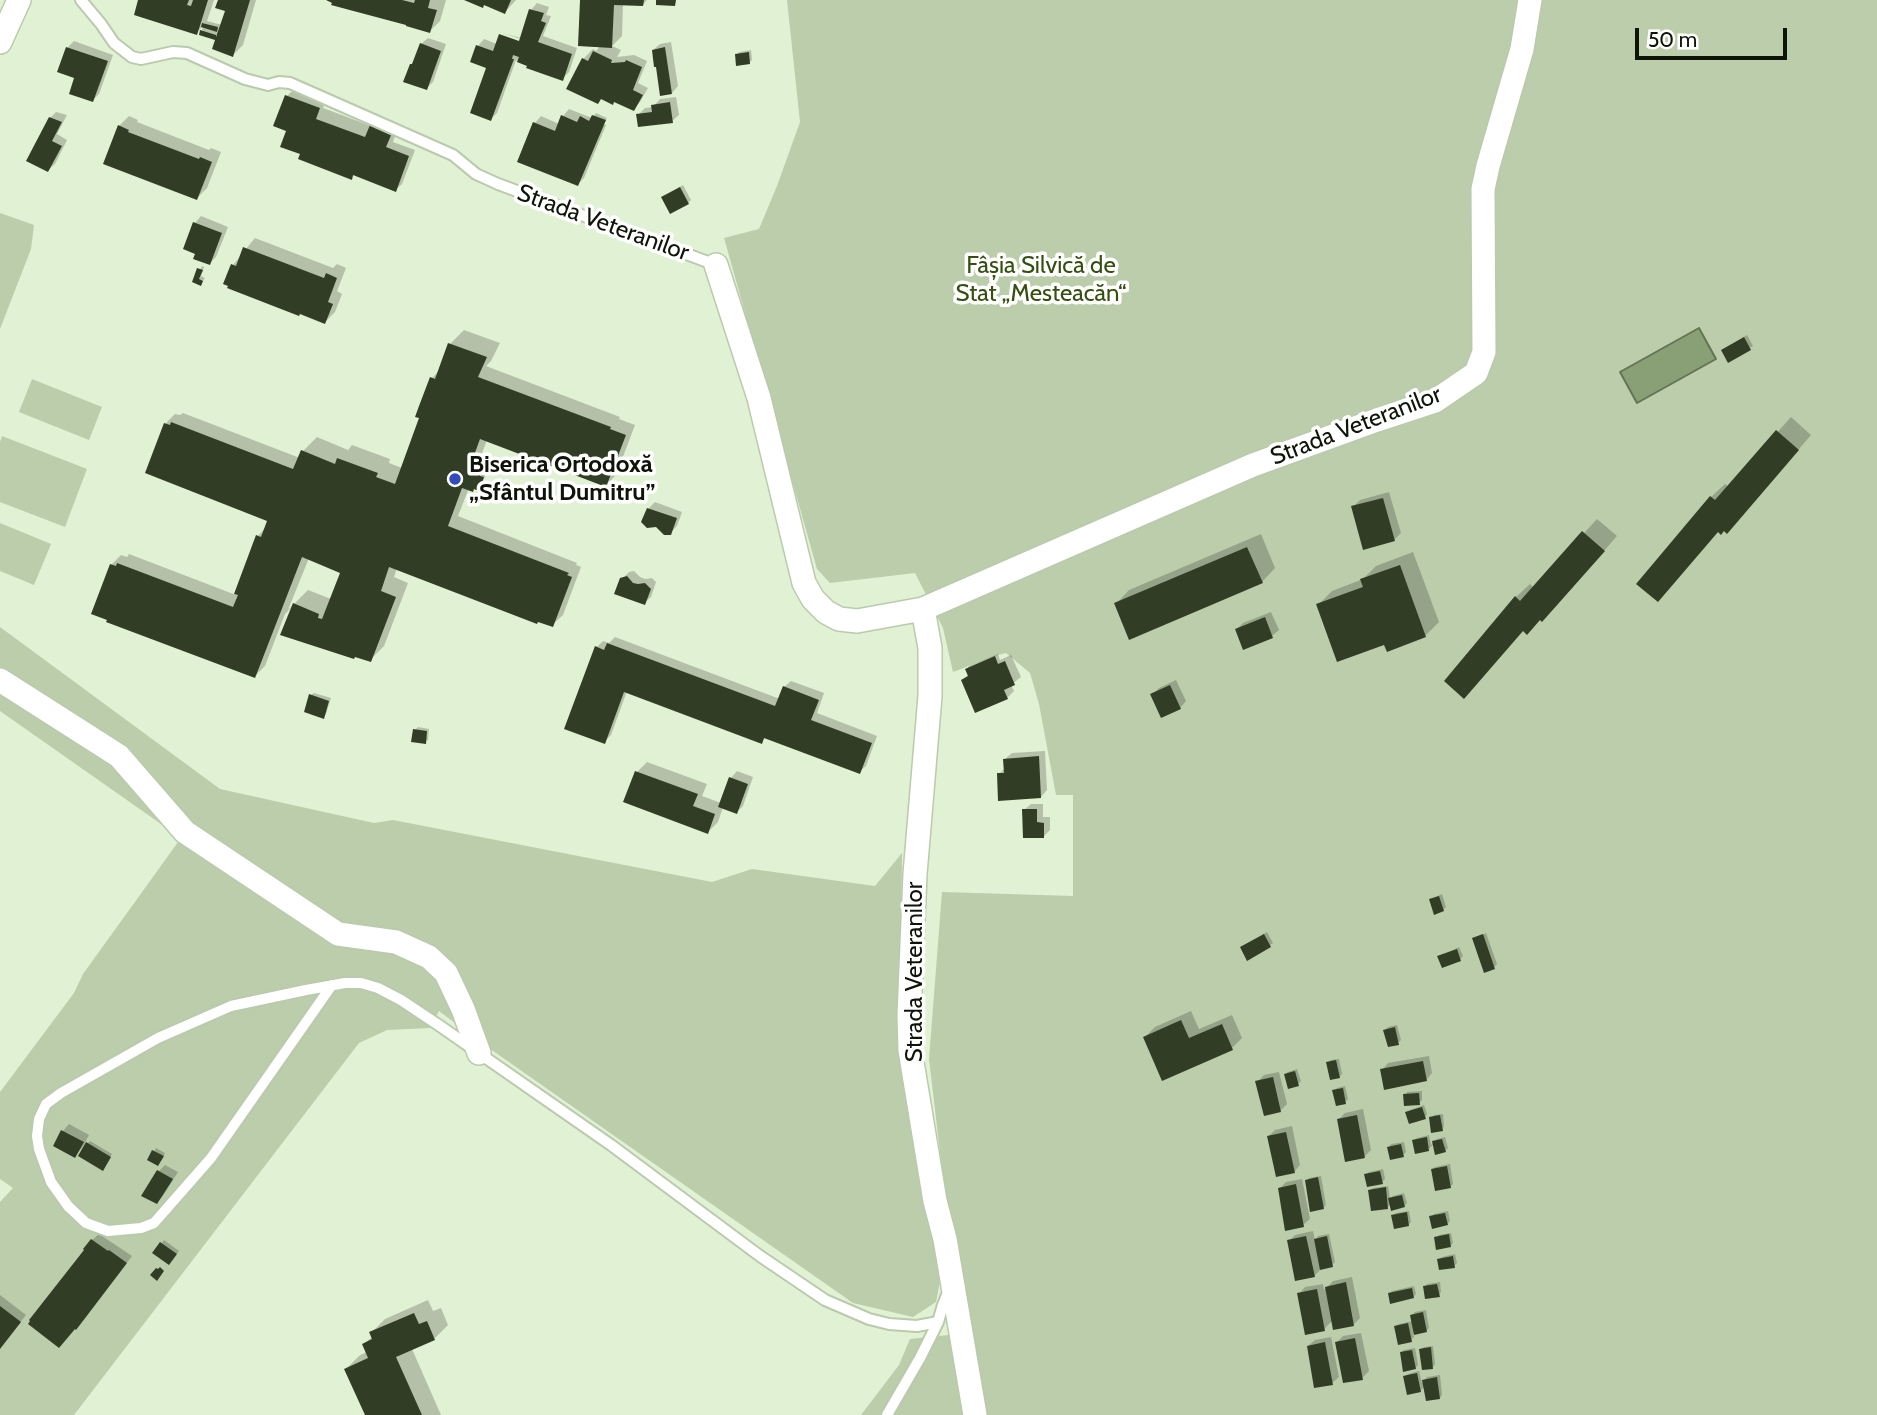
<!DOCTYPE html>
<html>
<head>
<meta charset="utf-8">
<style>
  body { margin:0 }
  #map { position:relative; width:1877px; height:1415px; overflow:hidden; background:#e1f1d3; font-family:Cabin,sans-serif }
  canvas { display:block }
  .scale { position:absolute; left:1635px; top:28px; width:152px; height:32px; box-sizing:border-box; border:4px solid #0f1409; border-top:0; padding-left:9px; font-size:21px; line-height:24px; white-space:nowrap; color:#0f1409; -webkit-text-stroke:5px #fff; paint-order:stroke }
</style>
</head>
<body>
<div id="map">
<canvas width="1877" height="1415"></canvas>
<div class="scale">50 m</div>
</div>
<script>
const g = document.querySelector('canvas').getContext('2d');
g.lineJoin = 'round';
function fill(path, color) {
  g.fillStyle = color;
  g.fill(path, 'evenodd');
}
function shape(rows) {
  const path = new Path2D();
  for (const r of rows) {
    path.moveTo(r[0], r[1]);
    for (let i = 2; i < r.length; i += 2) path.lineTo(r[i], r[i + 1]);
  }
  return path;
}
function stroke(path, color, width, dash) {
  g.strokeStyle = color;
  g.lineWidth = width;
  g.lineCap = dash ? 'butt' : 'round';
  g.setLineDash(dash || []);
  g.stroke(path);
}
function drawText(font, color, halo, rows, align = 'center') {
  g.font = font + ' Cabin,sans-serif';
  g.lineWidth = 7;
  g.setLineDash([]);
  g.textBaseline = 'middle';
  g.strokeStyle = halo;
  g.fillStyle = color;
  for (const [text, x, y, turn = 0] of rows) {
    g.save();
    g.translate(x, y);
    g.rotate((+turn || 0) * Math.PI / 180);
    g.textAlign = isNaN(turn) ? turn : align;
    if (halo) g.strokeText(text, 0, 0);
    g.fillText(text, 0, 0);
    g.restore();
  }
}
fill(shape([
  [787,0,1877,0,1877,1415,983,1415,947,1211,929,1059,942,892,1073,896,1073,795,1056,795,1039,704,1030,673,1006,653,995,656,953,672,943,628,915,573,830,583,817,569,724,238,759,229,777,186,800,122],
  [0,213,34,225,31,249,0,329],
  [32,379,102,407,89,440,19,412],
  [2,436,87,469,65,527,0,502,0,442],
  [0,523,51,544,34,585,0,571],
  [0,627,220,789,374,823,393,820,712,882,752,869,875,886,902,853,900,1053,941,1276,936,1302,913,1317,853,1303,486,1046,439,1011,430,1028,387,1030,359,1043,74,1415,0,1415,0,1202,13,1188,0,1179,0,1092,74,993,83,974,181,838,0,711],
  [949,1335,964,1415,861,1415,899,1365,910,1339]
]), '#bbcdab');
const water = shape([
  [1699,328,1716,359,1637,403,1620,372,1699,328]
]);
fill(water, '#899f75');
stroke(water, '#647555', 2);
fill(shape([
  [140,0,214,0,207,21,222,25,227,10,219,0,256,0,243,45,233,55,219,32,214,38,201,34,203,26,196,33],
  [329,0,446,0,440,21,430,31],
  [468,0,516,0,505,12],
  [582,0,647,0,643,5,623,4,622,36,612,46,621,50,617,57,634,55,647,61,638,83,648,88,640,102,634,109,615,100,602,98,598,102,583,59,593,49,596,51,601,45],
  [537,3,549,7,546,15,551,16,543,36,577,48,569,72,562,79,516,60,497,113,491,119,488,67,472,61,478,46,484,39,497,44,526,45,527,41,502,33,521,38,531,10],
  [428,38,446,44,433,82,427,88,411,65,416,60,421,44],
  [74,41,113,55,99,94,93,100,76,77,67,48],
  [671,42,678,86,672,93,653,50,660,44],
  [751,50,752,60,749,63,737,55,739,52],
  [293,90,325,102,323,108,371,126,374,123,396,133,393,142,415,150,402,184,395,190,355,174,351,178,302,153,291,124,287,96],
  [676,97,679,115,672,121,638,115,645,108,653,107,660,99],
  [569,109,592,118,596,113,607,118,604,124,606,125,584,178,578,184,535,123,541,116,559,124,563,116],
  [56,112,67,115,57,134,67,140,55,164,48,170,50,118],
  [129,116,138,120,137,122,209,150,211,148,221,152,207,188,197,198,119,126],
  [683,185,691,200,688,203,663,197],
  [201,216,228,227,216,257,210,263,195,223],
  [255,238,333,268,337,264,346,268,337,291,342,294,335,312,325,322,233,265],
  [202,266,204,267,201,276,205,278,201,284,194,282],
  [464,330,500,343,491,361,486,366,620,417,619,419,635,425,616,475,606,485,487,440,476,469,486,474,481,486,479,489,469,488,458,516,577,563,576,565,581,567,563,615,552,625,397,568,394,577,408,583,384,646,370,660,294,605,285,614,265,666,255,676,111,565,121,555,127,557,129,554,236,595,258,536,266,527,268,522,165,424,175,414,180,415,183,413,300,458,303,451,317,437,348,450,352,445,390,459,389,463,402,468,421,417,432,378,440,370,450,344],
  [309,558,342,572,331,599,308,590,288,610],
  [1747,335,1753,346,1728,360,1723,350],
  [1791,417,1811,435,1740,518,1719,530,1711,497,1725,484,1729,487],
  [1389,492,1401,533,1394,540,1353,507,1360,500],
  [655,502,682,512,677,526,670,533,648,509],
  [1597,519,1617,536,1556,606,1523,630,1516,597,1530,584,1534,588],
  [1261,534,1275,568,1262,582,1116,604,1129,590],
  [1413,552,1439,622,1425,636,1385,643,1318,605,1332,591,1363,579,1376,566],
  [634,571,640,577,645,579,652,578,656,582,651,597,644,603,622,579,629,572],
  [1271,612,1279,630,1272,636,1237,629,1243,623],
  [615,637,780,699,784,687,791,681,824,693,817,713,877,736,866,766,859,772,766,737,761,742,627,691,611,735,604,742,597,647,603,641,609,643],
  [998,654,1000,660,1011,655,1021,677,1011,685,1014,691,1007,698,963,680,969,674,967,669,969,666],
  [1176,680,1186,701,1180,708,1152,695,1159,688],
  [314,693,331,698,326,714,323,717,311,695],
  [418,727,429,729,428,740,425,742,415,730],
  [1045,751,1047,790,1041,797,999,774,1006,767,1005,759,1012,753],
  [647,762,707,784,702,796,721,803,731,778,737,771,753,777,743,806,737,812,723,807,718,822,708,832,637,772],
  [1031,804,1043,804,1043,817,1050,817,1050,830,1044,836,1024,810],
  [1442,894,1446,907,1443,910,1431,899],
  [1267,932,1273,943,1270,945,1245,945],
  [1486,933,1497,964,1494,967,1474,939],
  [1459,947,1463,956,1460,959,1439,957],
  [1191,1011,1199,1029,1232,1015,1242,1038,1232,1048,1145,1037,1155,1027],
  [1397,1025,1401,1040,1398,1043,1385,1030,1388,1027],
  [1429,1056,1432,1073,1426,1080,1382,1070,1388,1063],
  [1339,1059,1342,1074,1339,1077,1328,1063,1331,1060],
  [1297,1069,1301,1081,1298,1084,1286,1074,1288,1072],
  [1279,1072,1287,1104,1280,1111,1257,1082,1264,1075],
  [1345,1086,1348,1099,1345,1102,1334,1090,1337,1088],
  [1422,1091,1422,1100,1419,1103,1405,1095,1407,1092],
  [1424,1105,1427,1114,1425,1117,1407,1113,1410,1110],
  [1363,1109,1371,1150,1365,1156,1339,1119,1345,1113],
  [1443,1114,1444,1127,1442,1129,1431,1118,1434,1115],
  [69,1124,89,1135,82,1148,74,1156,55,1145,63,1131],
  [1292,1126,1300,1165,1294,1172,1269,1136,1275,1130],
  [1429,1135,1431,1145,1437,1139,1445,1137,1448,1148,1445,1151,1434,1143,1429,1149,1414,1140,1417,1138],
  [90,1141,112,1154,105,1166,85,1146],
  [1404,1142,1406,1152,1403,1155,1389,1147,1391,1144],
  [156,1148,165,1153,161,1161,149,1159],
  [1450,1164,1453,1184,1450,1187,1432,1170,1435,1167],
  [165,1165,178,1172,163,1196,157,1202,159,1171],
  [1383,1169,1385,1179,1382,1182,1366,1175,1369,1172],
  [1321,1176,1326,1205,1323,1208,1307,1180,1309,1178],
  [1302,1179,1310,1219,1303,1225,1280,1188,1286,1182],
  [1388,1186,1390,1199,1393,1196,1404,1193,1407,1203,1404,1206,1391,1203,1388,1207,1370,1190,1373,1188],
  [1409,1211,1411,1222,1408,1225,1393,1216,1396,1213],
  [1448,1211,1450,1221,1447,1224,1431,1217,1434,1214],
  [1313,1231,1315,1240,1318,1236,1329,1234,1335,1262,1332,1265,1321,1269,1314,1276,1289,1241,1295,1235],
  [1451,1233,1453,1243,1450,1246,1436,1238,1439,1235],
  [99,1234,132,1256,83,1321,92,1240],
  [164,1240,179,1251,172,1260,155,1253],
  [1455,1254,1457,1263,1454,1266,1439,1260,1442,1257],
  [1352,1277,1360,1318,1354,1324,1333,1320,1324,1329,1299,1294,1305,1287,1323,1284,1324,1290,1333,1281],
  [1440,1282,1441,1292,1439,1295,1425,1287,1427,1284],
  [1414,1286,1416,1294,1413,1297,1390,1294,1392,1291],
  [0,1295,26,1315,0,1348],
  [428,1300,433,1311,441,1308,448,1325,434,1339,412,1349,441,1415,366,1415,346,1369,360,1355,367,1352,364,1344,373,1336,371,1333,385,1319],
  [1426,1310,1429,1328,1426,1331,1413,1333,1414,1337,1411,1340,1396,1326,1399,1324,1413,1321,1412,1315,1415,1312],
  [1361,1333,1369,1371,1362,1378,1336,1343,1343,1336],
  [1331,1337,1339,1377,1332,1383,1308,1346,1315,1340],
  [1433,1346,1435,1364,1433,1367,1421,1349,1424,1347],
  [1415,1348,1418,1365,1415,1368,1401,1353,1404,1350],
  [1419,1371,1422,1383,1427,1377,1440,1375,1442,1395,1440,1398,1425,1386,1420,1391,1405,1376,1408,1374]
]), '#0003');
fill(shape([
  [138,0,189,0,187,5,191,6,193,0,208,0,197,35,134,15],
  [218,0,250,0,233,57,212,49,215,40,199,35,200,30,216,35,216,37,225,11,215,8],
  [326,0,402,0,414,3,415,0,430,0,428,8,437,10,430,33,406,26,406,25,331,5,332,3],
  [464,0,511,0,505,14,484,5,483,8],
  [580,0,644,0,643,6,614,5,612,48,578,46],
  [656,0,676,0,675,6,656,5],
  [529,9,544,13,541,21,546,23,538,42,572,54,563,81,526,68,527,66,517,62,519,57,513,55,512,59,514,59,491,121,470,113,486,68,470,62,476,45,493,51,499,34,519,41],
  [202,23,218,27,217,32,201,27],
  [420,43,441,51,427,90,403,82,410,64,412,64],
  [66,47,108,61,93,102,69,94,74,78,57,72],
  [665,47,672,94,660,96,656,67,654,67,652,50],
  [593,51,612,60,611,63,625,62,626,60,642,67,633,90,643,95,634,111,614,102,613,105,601,99,598,104,566,89,582,58,588,61],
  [749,52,750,64,736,66,735,54],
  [285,95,320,108,316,119,365,137,370,125,392,133,386,147,409,156,396,192,353,175,352,180,298,159,300,154,280,147,286,131,273,126],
  [670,102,673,123,638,127,636,114,652,112,651,105],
  [561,115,577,122,580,116,589,121,592,115,606,120,578,186,517,162,533,122,555,131],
  [49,117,62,122,52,141,62,146,48,172,26,161],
  [118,125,129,130,128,132,199,159,200,157,212,162,197,200,103,164],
  [680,187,689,204,670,214,661,197],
  [193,222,222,233,210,265,193,259,195,254,183,249],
  [243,247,324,278,326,273,337,278,328,302,333,304,325,324,300,314,299,316,227,288,228,286,223,284,231,264,236,266],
  [197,268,203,270,199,279,203,281,201,286,192,282],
  [1744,337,1751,350,1728,363,1721,350],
  [448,343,487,357,478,377,611,427,610,429,626,435,606,487,480,439,469,469,480,474,480,476,484,477,479,491,474,489,473,492,462,488,448,526,569,573,567,575,572,577,553,627,538,622,537,624,389,567,381,591,396,597,371,662,355,657,354,659,280,635,293,603,319,614,318,618,322,619,340,573,302,557,255,678,106,622,107,620,91,614,110,564,116,566,117,563,233,607,238,595,234,594,256,535,261,537,267,521,145,473,164,423,170,425,171,422,293,469,301,450,335,464,337,458,378,473,376,477,395,484,419,418,415,417,419,406,430,377,435,379],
  [1776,430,1799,450,1727,534,1724,531,1721,535,1718,532,1658,602,1636,584,1710,496,1715,500],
  [1383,498,1395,541,1363,550,1351,506],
  [647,508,677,518,671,535,664,535,656,527,647,528,641,522],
  [1582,531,1605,551,1542,622,1540,620,1527,635,1523,631,1464,699,1444,681,1515,596,1520,601],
  [1247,547,1263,583,1129,640,1114,603],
  [1400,565,1426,637,1387,652,1384,645,1337,662,1316,604,1363,587,1360,579],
  [627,576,633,583,638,584,645,583,651,589,645,605,614,594,620,578],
  [1265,617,1273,638,1243,650,1235,629],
  [607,643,775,706,783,686,819,700,811,720,872,743,860,774,764,738,762,744,624,692,605,744,564,729,595,646,604,650],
  [995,656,998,664,1005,661,1015,685,1004,690,1008,699,975,713,961,680,968,676,965,669],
  [1170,685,1181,709,1161,718,1150,694],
  [309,694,329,701,324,719,304,712],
  [413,729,427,731,426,744,411,742],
  [1039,756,1041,798,998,801,997,773,1004,773,1003,759],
  [635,771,698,794,693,806,715,814,708,834,623,802],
  [729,777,748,784,737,814,718,807],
  [1022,809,1037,809,1037,822,1044,823,1044,838,1023,838],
  [1439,896,1444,911,1434,915,1429,899],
  [1264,934,1271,947,1247,961,1240,947],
  [1483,934,1495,969,1484,973,1472,938],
  [1457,949,1461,961,1442,968,1437,956],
  [1181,1020,1189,1038,1222,1024,1233,1050,1162,1081,1143,1037],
  [1395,1027,1399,1045,1388,1047,1383,1030],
  [1336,1060,1340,1078,1330,1080,1326,1062],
  [1423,1061,1427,1081,1384,1090,1380,1069],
  [1295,1071,1299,1086,1288,1089,1284,1074],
  [1273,1077,1281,1112,1264,1116,1255,1081],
  [1343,1088,1346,1104,1336,1106,1332,1090],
  [1419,1093,1420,1105,1404,1106,1403,1094],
  [1422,1107,1426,1119,1409,1124,1405,1112],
  [1357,1115,1365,1158,1345,1162,1337,1119],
  [1440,1115,1443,1131,1431,1133,1429,1117],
  [61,1130,84,1142,75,1158,53,1146],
  [1286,1132,1295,1173,1276,1177,1267,1136],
  [1427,1137,1429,1151,1415,1154,1412,1140],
  [1442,1139,1446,1152,1435,1155,1432,1141],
  [86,1142,111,1157,103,1171,78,1156],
  [1401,1144,1404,1157,1390,1160,1387,1147],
  [152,1150,164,1156,158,1166,147,1160],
  [1447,1166,1451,1188,1435,1191,1431,1169],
  [157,1170,173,1179,157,1204,141,1196],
  [1380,1171,1383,1184,1367,1187,1364,1174],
  [1318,1177,1324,1209,1310,1212,1305,1180],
  [1296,1184,1304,1227,1285,1231,1278,1188],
  [1386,1187,1388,1209,1371,1211,1368,1190],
  [1402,1195,1405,1207,1391,1211,1388,1198],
  [1407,1212,1409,1226,1394,1229,1391,1215],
  [1445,1213,1448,1225,1432,1229,1429,1216],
  [1449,1234,1451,1247,1436,1250,1434,1237],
  [1306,1236,1315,1277,1295,1281,1287,1240],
  [1327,1236,1333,1267,1320,1270,1314,1239],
  [91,1239,108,1251,109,1250,127,1263,76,1330,75,1329,59,1348,28,1324,30,1321,29,1320,84,1250,83,1249],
  [160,1242,177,1254,169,1265,152,1253],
  [1453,1256,1455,1268,1439,1270,1437,1259],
  [160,1267,164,1271,157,1281,150,1275,156,1268,158,1269],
  [1346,1282,1354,1326,1333,1330,1325,1287],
  [1437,1284,1440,1297,1425,1299,1423,1286],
  [1412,1288,1414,1298,1390,1304,1388,1293],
  [1317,1289,1325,1331,1305,1335,1297,1293],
  [0,1306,21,1322,0,1349],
  [1423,1312,1427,1332,1414,1335,1410,1315],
  [414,1313,419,1324,427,1321,435,1340,396,1357,422,1415,365,1415,344,1369,368,1358,362,1344,372,1339,369,1332],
  [1408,1323,1412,1342,1398,1345,1394,1326],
  [1355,1338,1363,1380,1343,1383,1335,1342],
  [1325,1342,1333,1385,1314,1388,1307,1346],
  [1431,1347,1433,1369,1422,1370,1419,1349],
  [1412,1350,1416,1369,1403,1372,1400,1352],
  [1417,1373,1421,1392,1407,1395,1403,1376],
  [1437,1377,1440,1399,1426,1401,1422,1380]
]), '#313d24');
const lane = shape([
  [81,0,101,24,114,43,132,57,141,59,173,52,187,53,245,79,268,85,279,82,290,83,453,155,476,174,498,184,716,265],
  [332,985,211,1158,154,1223,141,1228,108,1231,86,1223,68,1206,51,1182,39,1149,37,1136,39,1119,46,1104,61,1093,158,1038,231,1006,306,990,345,983,361,983,378,988,401,1000,440,1026,611,1145,760,1256,825,1300,869,1319,889,1324,917,1326,938,1322,943,1305,949,1290],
  [887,1415,920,1358,938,1322]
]);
const street = shape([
  [0,42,19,0],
  [716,265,759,398,804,583,813,599,826,612,839,619,857,621,923,609,1253,465,1377,420,1435,401,1476,373,1484,352,1483,189,1488,166,1522,49,1530,0],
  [923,609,930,648,930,696,915,874,909,1015,910,1050,935,1201,945,1239,975,1415],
  [0,680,119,756,185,832,338,934,396,942,429,957,446,973,463,1009,479,1053]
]);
stroke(lane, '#bacaac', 14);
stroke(street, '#bacaac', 26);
stroke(lane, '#fff', 10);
stroke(street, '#fff', 23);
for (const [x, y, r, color] of [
  [455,479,7,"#334bbc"]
]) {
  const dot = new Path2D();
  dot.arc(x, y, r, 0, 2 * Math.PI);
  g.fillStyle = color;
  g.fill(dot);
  stroke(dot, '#fff', 2.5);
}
drawText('24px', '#0f1409', '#fff', [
  ["Strada Veteranilor",603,223,20],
  ["Strada Veteranilor",1356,426,-21],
  ["Strada Veteranilor",915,972,-90]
]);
drawText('24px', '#354f10', '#fff', [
  ["Fâșia Silvică de",1041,266],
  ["Stat „Mesteacăn“",1041,294]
]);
drawText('bold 24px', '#0f1409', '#fff', [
  ["Biserica Ortodoxă",469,465],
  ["„Sfântul Dumitru”",469,493]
], 'left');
</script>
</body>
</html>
